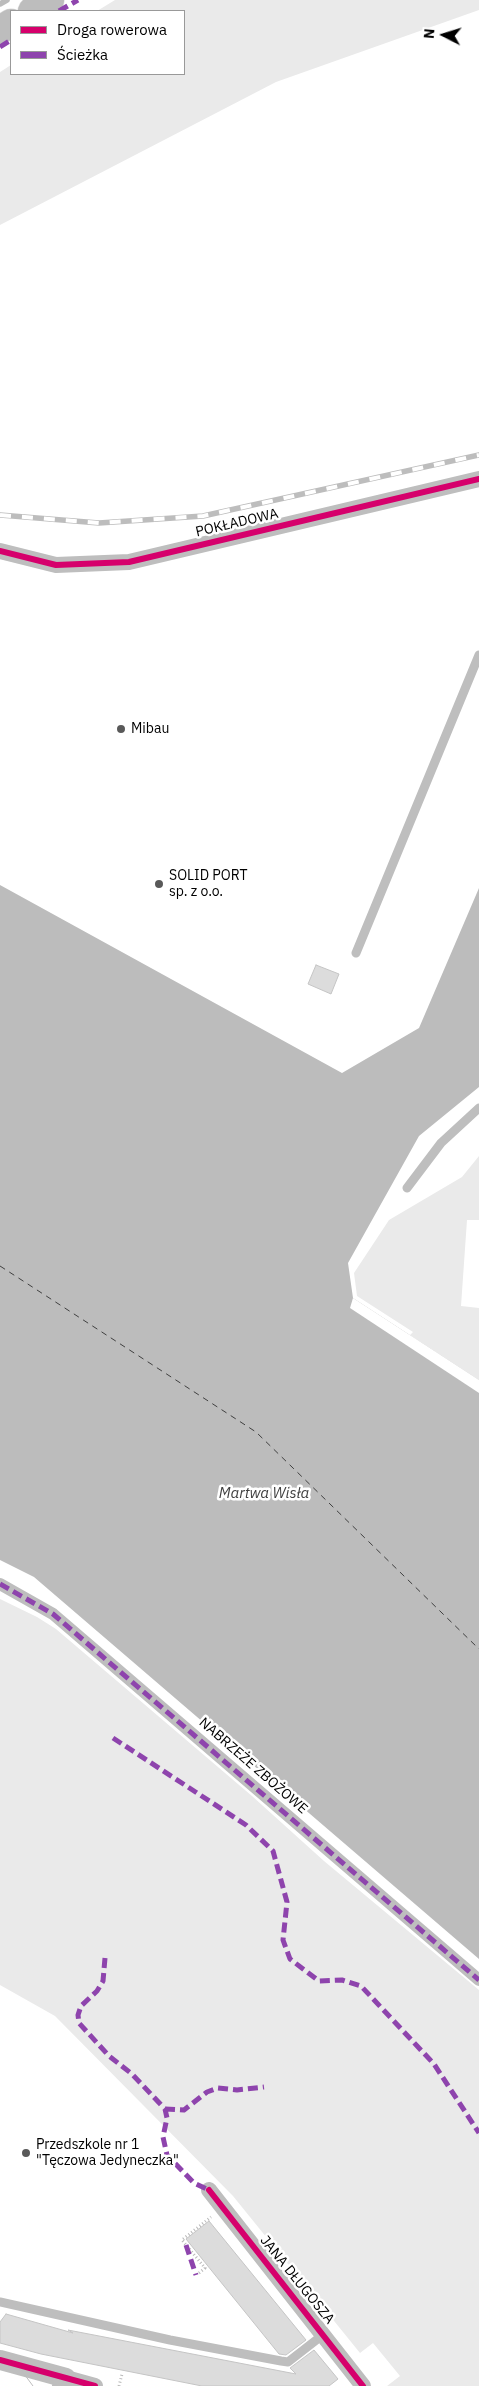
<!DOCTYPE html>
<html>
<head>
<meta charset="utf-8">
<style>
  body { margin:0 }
  #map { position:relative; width:479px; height:2386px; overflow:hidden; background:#fff; font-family:"IBM Plex Sans",sans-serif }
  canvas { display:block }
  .legend { position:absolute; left:10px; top:10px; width:175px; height:65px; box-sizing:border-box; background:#fff; border:1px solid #999; margin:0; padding:6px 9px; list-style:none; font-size:15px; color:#000 }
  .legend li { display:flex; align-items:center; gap:10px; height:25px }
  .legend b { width:25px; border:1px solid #999 }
  .north { position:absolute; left:419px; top:10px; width:50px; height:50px; -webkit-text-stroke:4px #fff; paint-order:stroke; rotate:275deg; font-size:14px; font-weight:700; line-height:20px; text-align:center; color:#000 }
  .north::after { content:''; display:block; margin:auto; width:18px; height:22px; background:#000; clip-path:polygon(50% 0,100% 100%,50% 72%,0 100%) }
</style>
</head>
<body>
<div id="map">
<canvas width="479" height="2386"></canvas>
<ul class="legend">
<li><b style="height:6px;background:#d6006c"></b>Droga rowerowa</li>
<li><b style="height:6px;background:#8e44ad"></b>Ścieżka</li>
</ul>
<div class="north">N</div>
</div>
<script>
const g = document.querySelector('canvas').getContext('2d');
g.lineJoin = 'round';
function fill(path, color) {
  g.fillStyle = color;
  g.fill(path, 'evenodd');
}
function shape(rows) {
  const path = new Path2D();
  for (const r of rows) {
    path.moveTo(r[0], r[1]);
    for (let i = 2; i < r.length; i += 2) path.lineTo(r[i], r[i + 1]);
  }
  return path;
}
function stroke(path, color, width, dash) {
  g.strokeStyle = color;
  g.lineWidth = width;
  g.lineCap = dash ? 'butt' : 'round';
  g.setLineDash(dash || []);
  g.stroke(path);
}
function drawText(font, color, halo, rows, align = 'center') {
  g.font = font + ' "IBM Plex Sans",sans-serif';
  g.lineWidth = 5;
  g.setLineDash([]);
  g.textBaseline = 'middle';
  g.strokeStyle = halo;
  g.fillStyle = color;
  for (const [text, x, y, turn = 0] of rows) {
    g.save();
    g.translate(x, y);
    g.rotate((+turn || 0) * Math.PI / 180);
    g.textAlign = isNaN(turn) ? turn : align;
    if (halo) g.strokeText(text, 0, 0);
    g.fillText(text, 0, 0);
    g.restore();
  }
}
fill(shape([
  [115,0,479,0,479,10,276,82,0,225,0,72,11,65,11,74,184,74,184,11,97,11],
  [479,1156,479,1220,467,1220,461,1306,479,1308,479,1380,410,1335,413,1332,357,1296,354,1273,389,1220,462,1177],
  [0,1599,37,1617,56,1629,252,1796,324,1861,479,1990,479,2386,387,2386,400,2376,373,2343,360,2353,233,2196,55,2016,0,1985]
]), '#eaeaea');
fill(shape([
  [0,885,342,1073,419,1028,479,888,479,1087,419,1136,348,1263,353,1298,479,1380,479,1959,34,1577,0,1560]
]), '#bcbcbc');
fill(shape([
  [353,1298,479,1380,479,1393,350,1308]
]), '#fff');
stroke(shape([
  [0,4,7,0]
]), '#bcbcbc', 5.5);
stroke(shape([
  [0,1266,256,1432,479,1649]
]), '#404040', 1, [6, 5]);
const building = shape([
  [316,965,339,974,331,994,308,984,316,965],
  [209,2221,306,2340,286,2355,279,2354,186,2239,209,2221],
  [6,2314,73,2333,68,2330,296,2374,290,2368,314,2350,338,2379,329,2386,202,2386,41,2354,0,2343,0,2322,6,2314]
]);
fill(building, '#dcdcdc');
stroke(building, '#c5c5c5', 1);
const trunk = shape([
  [32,11,50,0],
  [0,30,11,23]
]);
stroke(trunk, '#dbdbdb', 29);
stroke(shape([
  [199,2273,205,2268,182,2240,211,2217],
  [119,2386,122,2374]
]), '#b8b8b8', 3, [1, 2.5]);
stroke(shape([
  [356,953,479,655],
  [407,1188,441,1143,479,1108],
  [0,2302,170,2340,281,2361,288,2362,324,2334]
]), '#bebebe', 9);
stroke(shape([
  [0,1584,53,1614,479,1980]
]), '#bebebe', 12);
stroke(shape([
  [0,551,56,565,129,562,479,479],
  [209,2190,363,2386],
  [66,2378,95,2386]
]), '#bebebe', 16);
stroke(shape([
  [0,2360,66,2378,62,2386]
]), '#bebebe', 20);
stroke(trunk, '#bdbdbd', 28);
stroke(shape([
  [0,2355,19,2367,33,2386]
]), '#bdbdbd', 1);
const rail = shape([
  [0,515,99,523,203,516,479,455]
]);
stroke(rail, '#bdbdbd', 5.5);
stroke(rail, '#fff', 4, [11]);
stroke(shape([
  [59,11,78,0],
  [0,47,11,40],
  [0,1584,53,1614,479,1980],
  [113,1738,246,1825,273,1851,287,1902,283,1940,290,1959,319,1981,342,1980,361,1986,434,2064,479,2133],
  [105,1958,103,1981,97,1991,81,2006,78,2015,79,2023,109,2056,132,2074,165,2109,167,2118,163,2137,167,2155,194,2183,209,2190],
  [165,2109,184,2110,207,2092,218,2088,237,2090,264,2087],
  [186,2245,196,2275]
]), '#8e44ad', 5, [10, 5]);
stroke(shape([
  [0,551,56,565,129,562,479,479],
  [209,2190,363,2386],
  [0,2360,95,2386]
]), '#d6006c', 6);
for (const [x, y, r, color] of [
  [121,729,5,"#595959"],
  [159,884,5,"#595959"],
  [26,2153,5,"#595959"]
]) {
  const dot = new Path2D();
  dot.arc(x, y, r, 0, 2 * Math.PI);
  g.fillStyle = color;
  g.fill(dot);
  stroke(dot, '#fff', 2);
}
drawText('14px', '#000', '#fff', [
  ["POKŁADOWA",237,523,-13],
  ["NABRZEŻE ZBOŻOWE",253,1766,41],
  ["JANA DŁUGOSZA",297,2280,51]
]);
drawText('14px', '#000', '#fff', [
  ["Mibau",131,729],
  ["SOLID PORT",169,876],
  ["sp. z o.o.",169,892],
  ["Przedszkole nr 1",36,2145],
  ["\"Tęczowa Jedyneczka\"",36,2161]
], 'left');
drawText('italic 15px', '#404040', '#fff', [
  ["Martwa Wisła",264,1494]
]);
</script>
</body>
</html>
